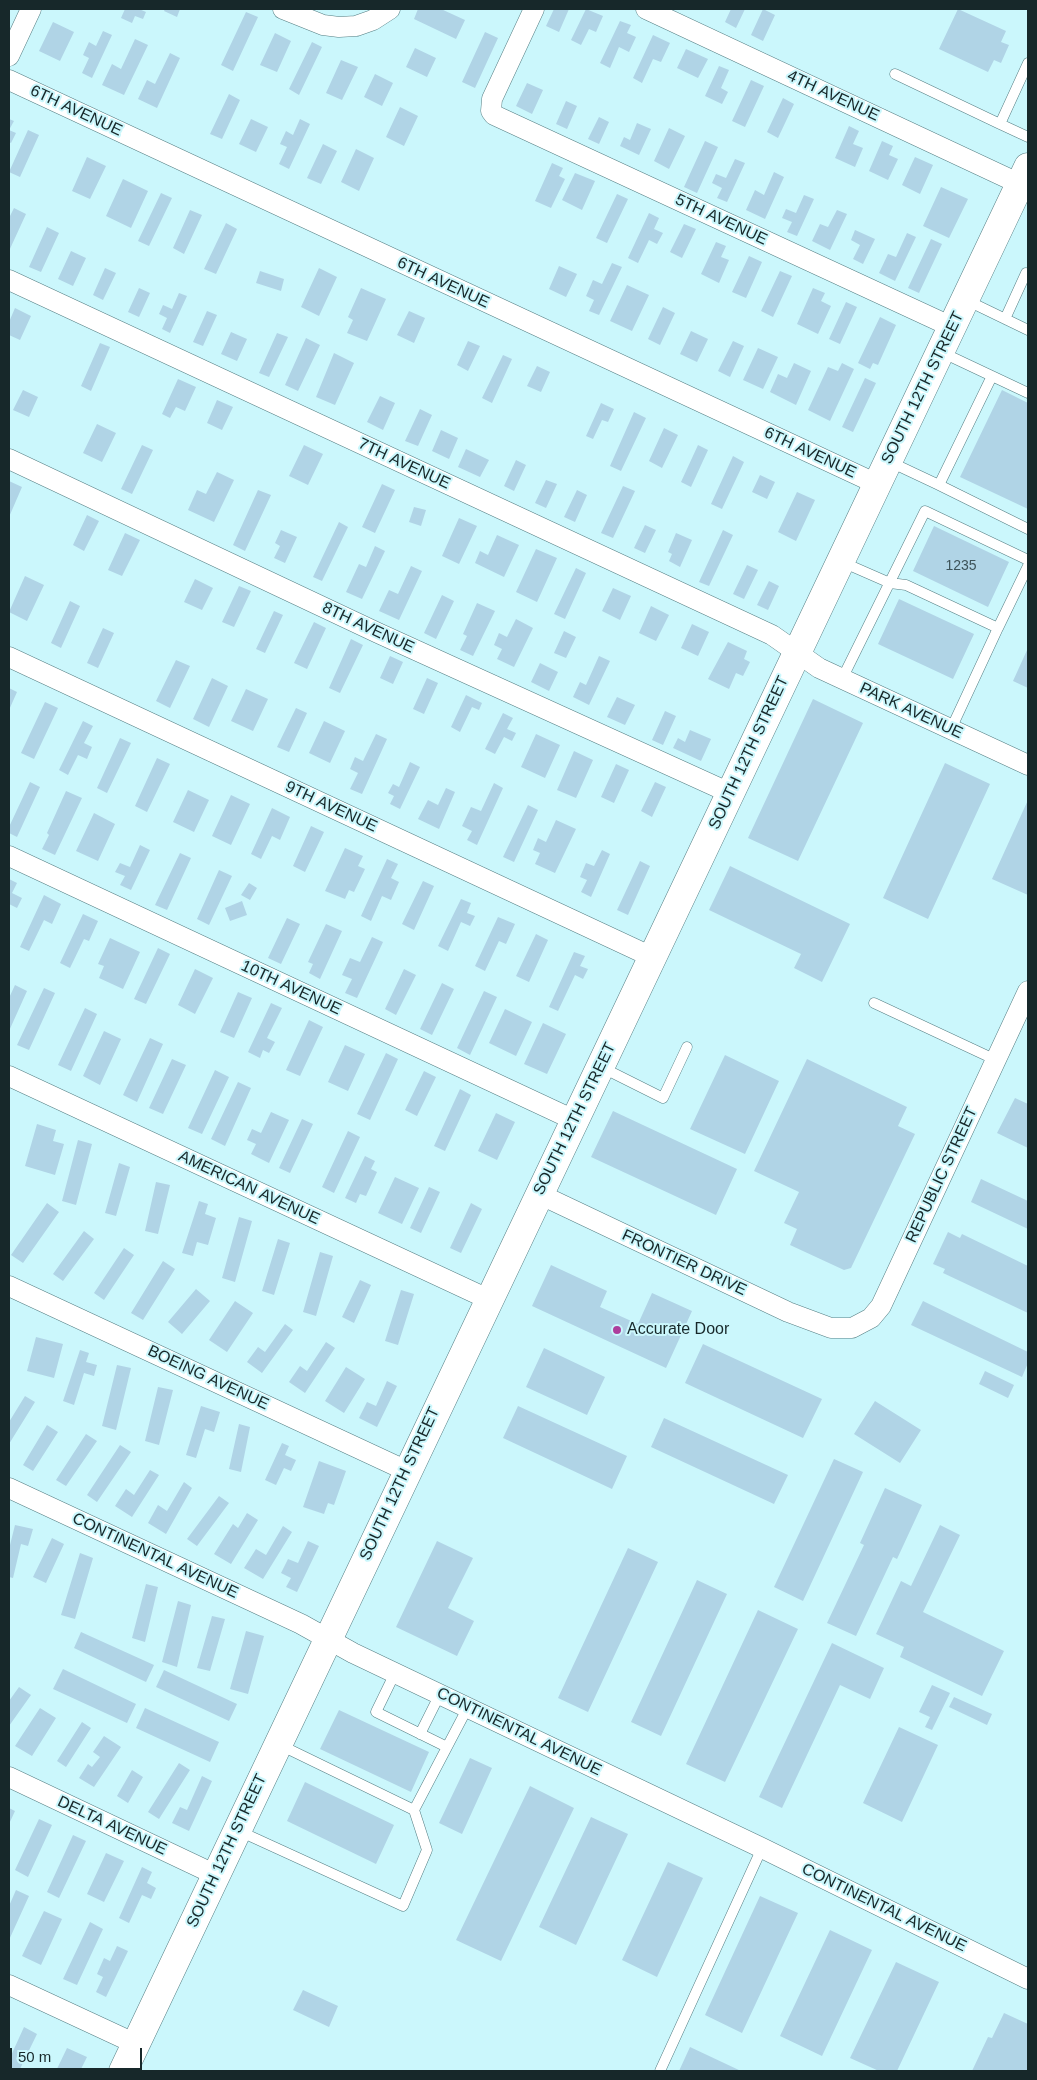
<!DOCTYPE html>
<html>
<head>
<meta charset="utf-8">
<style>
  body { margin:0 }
  #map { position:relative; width:1037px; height:2080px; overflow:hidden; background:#cbf7fc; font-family:Helvetica,sans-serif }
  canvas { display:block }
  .frame { position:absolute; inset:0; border:10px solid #17282a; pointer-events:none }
  .scale { position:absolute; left:10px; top:2048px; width:132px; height:22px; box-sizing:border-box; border:2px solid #17282a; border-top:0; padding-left:6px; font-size:15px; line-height:18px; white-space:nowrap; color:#17282a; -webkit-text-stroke:4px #cbf7fc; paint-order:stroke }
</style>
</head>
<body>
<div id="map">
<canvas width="1037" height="2080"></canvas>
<div class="frame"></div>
<div class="scale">50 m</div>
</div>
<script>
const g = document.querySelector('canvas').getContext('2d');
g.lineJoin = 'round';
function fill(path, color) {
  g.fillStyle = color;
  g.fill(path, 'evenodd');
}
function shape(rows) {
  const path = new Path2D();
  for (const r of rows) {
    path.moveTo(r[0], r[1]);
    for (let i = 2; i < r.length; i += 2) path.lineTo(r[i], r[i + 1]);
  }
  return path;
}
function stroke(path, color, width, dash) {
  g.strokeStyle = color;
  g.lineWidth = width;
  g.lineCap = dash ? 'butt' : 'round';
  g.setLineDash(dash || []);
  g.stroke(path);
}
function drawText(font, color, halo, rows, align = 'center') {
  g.font = font + ' Helvetica,sans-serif';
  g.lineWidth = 4;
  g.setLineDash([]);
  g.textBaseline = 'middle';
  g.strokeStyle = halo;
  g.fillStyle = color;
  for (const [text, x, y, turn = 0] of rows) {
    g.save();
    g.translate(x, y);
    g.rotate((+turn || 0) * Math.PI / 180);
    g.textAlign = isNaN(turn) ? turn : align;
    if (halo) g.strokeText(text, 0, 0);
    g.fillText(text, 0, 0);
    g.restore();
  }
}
fill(shape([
  [125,9,139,9,146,12,143,19,135,16,132,23,121,18],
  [165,9,180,9,177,17,164,11],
  [418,9,441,9,465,20,456,39,414,19],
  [554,9,569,9,559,32,546,26],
  [586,9,603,16,596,32,589,29,581,45,571,40],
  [731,9,745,9,736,28,725,22],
  [763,9,775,15,763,41,751,35],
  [958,9,1006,31,1001,42,1009,45,1001,63,994,60,988,72,939,49],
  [246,12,258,17,233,71,221,65],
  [620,21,631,25,627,33,636,37,629,52,619,47,610,68,600,63],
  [53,22,74,32,60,61,39,51],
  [103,31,112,35,92,78,82,73,89,58,83,55,89,42,96,46],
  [485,32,498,38,475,88,462,82],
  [275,33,291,41,277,72,260,65],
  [653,35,670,43,661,62,653,59,642,83,633,78],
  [135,39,148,45,124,95,102,85,112,64,121,69],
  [312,42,322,47,299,95,289,89],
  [415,48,436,58,427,77,406,67],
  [686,49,708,59,698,78,677,68],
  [170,53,180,58,157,108,138,99,147,80,155,84],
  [341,60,358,67,342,100,326,93],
  [719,66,729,70,721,88,728,92,722,104,705,96],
  [375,74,393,83,382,106,364,97],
  [751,80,764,86,745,127,732,121],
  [527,83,543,90,532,114,516,106],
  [229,94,240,100,222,139,210,134],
  [783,98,794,104,778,138,767,132],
  [566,101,577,106,567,129,556,124],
  [400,107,418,116,404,146,386,137],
  [599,117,609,122,599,144,588,139],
  [9,119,14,121,9,130,16,133,11,143,9,142],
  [251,119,268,127,256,152,239,144],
  [300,119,310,124,289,169,279,164,287,147,280,144,286,131,293,135],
  [637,123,651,129,639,155,620,146,624,137,630,140],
  [849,126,859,131,853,144,863,148,855,167,835,158],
  [669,128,685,136,669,169,654,161],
  [28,130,39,135,20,177,9,172],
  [705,141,718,147,697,193,684,187],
  [882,141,893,146,889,155,898,159,888,180,869,171],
  [323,144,337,151,321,184,307,178],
  [356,149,374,158,359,191,341,182],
  [87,157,106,166,90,199,72,191],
  [915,157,933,165,920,194,902,185],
  [735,159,745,163,727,202,717,198,722,188,712,183,716,174,726,178],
  [552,163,563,168,559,176,565,179,551,208,535,201],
  [774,172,784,177,765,219,746,210,755,190,764,195],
  [575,173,595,181,582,210,562,200],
  [123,179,148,191,131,228,106,216],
  [941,187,968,199,949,238,923,226],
  [161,193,172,198,149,246,138,241],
  [617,194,628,199,607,243,596,238],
  [804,195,814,199,797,236,787,232,792,222,782,218,786,209,796,213],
  [14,208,26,214,9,251,9,218],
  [190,210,202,215,184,254,173,248],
  [837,210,847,214,830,250,812,241,820,224,828,227],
  [649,213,659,218,654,229,663,233,657,244,649,240,638,263,628,258],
  [226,223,237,229,216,274,204,269],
  [684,224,696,229,682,258,670,252],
  [47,227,59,233,41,272,29,267],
  [855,230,875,239,863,264,853,259,860,245,851,240],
  [907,233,916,237,895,281,879,273,888,254,896,257],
  [931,239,942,244,919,293,908,288],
  [716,242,726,246,721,257,729,260,719,283,701,274],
  [71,251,86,258,73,286,58,279],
  [749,256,762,262,746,298,732,292],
  [612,263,622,267,599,315,589,311,594,300,586,296,593,280,602,284],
  [559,266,577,274,566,297,549,289],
  [105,268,116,273,103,300,93,295],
  [319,268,337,277,319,316,301,307],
  [260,271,284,279,281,291,256,283],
  [780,271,792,276,773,317,761,311],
  [627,285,649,295,632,331,610,321],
  [139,288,150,293,139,317,128,312],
  [361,288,386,299,367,341,347,333,353,320,348,317],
  [813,288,825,293,821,301,831,306,818,334,797,324],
  [179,293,187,296,170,333,162,329,167,318,159,314,163,305,172,309],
  [846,302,857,307,840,344,829,339],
  [663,307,675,313,660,345,648,339],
  [15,308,31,316,20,340,9,335,9,322],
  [207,311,217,315,203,346,193,342],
  [409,311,425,318,414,343,397,335],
  [880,317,896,325,878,365,873,363,870,369,858,363],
  [691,331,708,339,697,362,680,354],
  [231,332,247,339,237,361,221,354],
  [277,333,288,337,269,377,259,373],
  [306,338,320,345,298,391,285,385],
  [468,341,480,346,468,371,457,365],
  [733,341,744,346,730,377,718,371],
  [100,343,110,347,91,391,81,386],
  [758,348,778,357,763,389,743,380],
  [334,353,354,363,335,405,316,397],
  [503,355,512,359,492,403,482,398],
  [794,363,811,371,796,405,770,392,778,374,787,378],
  [842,363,854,369,830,421,808,410,828,367,838,371],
  [537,366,550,372,541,392,527,386],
  [865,378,876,383,853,432,842,427],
  [178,379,196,387,185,411,176,407,170,418,162,414],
  [23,390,38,397,29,417,13,410],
  [1002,390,1028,403,1028,509,960,477],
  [380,396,395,403,383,430,367,422],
  [217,400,233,407,222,430,207,423],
  [601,403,614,409,608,422,602,420,593,439,586,436],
  [420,409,432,415,418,446,405,441],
  [634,412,646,418,621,471,610,466],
  [97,424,116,433,102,462,83,453],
  [664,428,678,435,662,468,649,461],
  [441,430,458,438,449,459,432,451],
  [142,445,153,450,132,494,121,489],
  [304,445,323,454,308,485,289,476],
  [698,445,708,450,691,487,681,482],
  [466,449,489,460,480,477,458,467],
  [733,456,744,462,722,509,711,504],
  [516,460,526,465,514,491,504,486],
  [217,472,234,480,214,522,188,510,197,490,206,494],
  [760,475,775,482,767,499,752,492],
  [546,480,557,484,546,508,535,503],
  [9,481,22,487,9,517],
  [382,484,395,490,375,533,362,527],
  [623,486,635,491,613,538,601,533],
  [258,490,271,495,245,551,233,545],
  [577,490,587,495,575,522,564,517],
  [797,492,815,500,796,541,778,532],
  [414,507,426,510,421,526,409,522],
  [87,515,99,521,84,551,73,545],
  [459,518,477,526,459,564,442,556],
  [339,522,348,527,322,581,313,577],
  [645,525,656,530,645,553,634,548],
  [934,526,1009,562,988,607,913,571],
  [281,530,297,537,285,563,274,558,280,546,275,543],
  [723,530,733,535,709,586,699,582],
  [125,533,140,540,122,576,108,570],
  [676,533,692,540,680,567,669,561,672,554,668,552],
  [497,535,519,545,504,577,475,563,480,551,488,555],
  [375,546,385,551,362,599,346,592,359,564,366,567],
  [536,549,557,558,537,602,516,592],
  [747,565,758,570,744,599,733,594],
  [411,566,422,571,399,620,379,611,389,590,398,594],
  [576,568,586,573,565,619,554,614],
  [25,576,44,585,27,621,9,612],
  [195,579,213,588,202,610,184,602],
  [769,581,779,586,768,610,757,605],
  [239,586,251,591,234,627,222,622],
  [613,588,631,596,620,620,602,611],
  [442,595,454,601,436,639,424,633],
  [899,599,974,634,953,679,878,644],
  [70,601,80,606,61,648,51,643],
  [477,603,495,611,473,656,460,650,467,636,463,634],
  [651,606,669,615,656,641,639,633],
  [274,611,283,615,265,653,256,649],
  [516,619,533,628,514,667,497,659,502,649,494,645,499,633,507,637],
  [314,622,326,628,307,669,294,663],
  [692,624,709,632,698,656,681,648],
  [103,628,114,633,98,668,87,663],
  [564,631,576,637,566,658,554,653],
  [351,639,363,645,340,693,329,688],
  [728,642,747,651,744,659,750,662,743,676,736,673,729,689,708,679],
  [1028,648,1028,688,1013,681],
  [390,656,403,662,393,684,380,678],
  [599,656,610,661,589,705,573,697,580,682,586,685],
  [176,660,190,666,170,708,156,701],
  [540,663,558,672,549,691,531,682],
  [212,678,228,686,209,727,193,719],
  [427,678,438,683,424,714,413,709],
  [9,688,17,692,9,710],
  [246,689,268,699,253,731,231,721],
  [466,695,482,703,479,710,472,707,460,732,451,727],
  [617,697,635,705,625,725,607,717],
  [813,699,863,723,798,861,748,838],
  [45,702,58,708,34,759,21,753],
  [296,708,307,713,289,752,277,747],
  [665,711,676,716,663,745,652,740],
  [503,713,513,718,507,729,516,733,512,741,504,737,495,754,485,749],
  [83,721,93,726,84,743,92,747,87,759,78,755,68,775,59,770],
  [324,721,345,731,330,763,309,753],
  [690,730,711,739,701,761,673,748,678,738,685,742],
  [376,734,387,739,362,794,350,789,358,773,350,769,355,757,363,761],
  [536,734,560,745,545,778,521,767],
  [120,738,131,743,107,793,97,788],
  [574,751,593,760,576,798,557,790],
  [157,758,170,764,147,812,135,806],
  [410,762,420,767,400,809,390,804,394,796,388,793,393,784,399,787],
  [945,763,990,784,928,919,883,898],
  [616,764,629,770,614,803,601,797],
  [30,782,40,787,17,837,9,833,9,827],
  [655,782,666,787,652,817,641,811],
  [494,783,503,788,477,845,467,840,472,831,462,826,471,807,481,811],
  [446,788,455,792,439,829,418,819,428,800,438,805],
  [188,790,209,800,194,832,173,822],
  [66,791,82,798,55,855,42,849,49,835,47,833],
  [231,795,250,804,231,845,212,836],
  [1028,800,1028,895,992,879],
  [528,805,538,810,514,862,503,857],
  [272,808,290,817,280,840,272,836,261,859,251,854],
  [94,813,115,824,98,861,76,851],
  [556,820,576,829,555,873,535,864,540,853,533,850,538,838,546,842],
  [311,826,324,832,305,872,293,866],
  [140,845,150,850,131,890,120,885,125,876,115,872,120,863,130,867],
  [345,848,363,856,358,866,365,869,354,892,349,890,345,899,325,891],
  [602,850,610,854,591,897,581,892,587,880,580,877,586,863,594,866],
  [180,853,191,858,167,910,155,905],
  [387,859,398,864,391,878,399,882,391,900,382,896,371,921,361,916],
  [640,861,650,866,628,915,617,910],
  [730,866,850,924,822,982,794,968,801,954,709,910],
  [219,870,232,876,209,925,197,919],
  [9,879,17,883,12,893,22,898,17,908,9,904],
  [423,881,434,886,414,930,402,924],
  [249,883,257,888,250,900,241,895],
  [44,895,61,904,52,924,44,920,29,951,20,947],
  [461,899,471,903,467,913,475,916,470,926,461,922,448,951,438,946],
  [242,901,247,915,230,921,225,908],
  [83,914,98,921,89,941,84,939,70,968,60,963],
  [498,917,515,924,506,944,499,941,485,971,475,966],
  [287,918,300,924,281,964,268,958],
  [326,924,342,931,320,979,309,973,313,964,308,962],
  [536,934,548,940,529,982,516,976],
  [372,937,383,942,357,998,345,993,352,979,342,975,350,958,360,962],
  [110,938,140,952,123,989,99,978,104,966,98,964],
  [158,948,170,954,146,1004,134,999],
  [574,952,585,956,580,966,588,969,583,979,575,975,558,1011,549,1007],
  [195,969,213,978,195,1014,178,1005],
  [404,969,416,975,396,1015,385,1009],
  [442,983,454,989,432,1035,420,1029],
  [15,985,27,991,9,1031,9,998],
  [44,988,55,993,29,1050,17,1045],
  [484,991,497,997,470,1055,457,1048],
  [238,992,252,998,234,1038,220,1032],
  [271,1003,282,1008,267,1038,275,1042,269,1053,263,1050,260,1058,248,1052],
  [85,1008,97,1014,71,1071,58,1065],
  [505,1009,532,1022,516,1056,489,1043],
  [309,1020,323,1027,300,1076,286,1070],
  [543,1023,566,1034,547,1074,524,1064],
  [104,1031,121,1039,100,1085,83,1076],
  [150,1038,163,1044,137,1102,123,1095],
  [345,1045,365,1054,348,1091,328,1082],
  [386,1053,398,1059,370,1120,357,1114],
  [725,1055,779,1081,745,1154,690,1129],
  [172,1059,186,1065,163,1114,149,1108],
  [807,1059,907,1107,898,1126,915,1134,851,1268,844,1270,790,1245,797,1229,784,1223,799,1192,754,1171],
  [215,1070,229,1077,202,1134,188,1128],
  [424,1071,436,1077,417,1116,405,1110],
  [238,1082,251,1088,225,1146,211,1139],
  [460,1089,471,1095,445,1151,434,1146],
  [1015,1098,1028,1104,1028,1148,997,1133],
  [613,1111,737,1169,716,1215,591,1157],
  [271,1112,289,1120,269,1163,251,1154,256,1144,247,1140,252,1129,261,1133],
  [496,1113,515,1122,497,1160,478,1151],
  [302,1119,313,1124,290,1173,279,1168],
  [37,1124,56,1130,53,1141,64,1144,55,1175,25,1166],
  [348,1131,360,1137,334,1193,322,1187],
  [78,1140,92,1144,76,1205,62,1201],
  [365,1156,375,1161,371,1169,377,1172,366,1196,360,1194,356,1203,345,1198],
  [119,1163,130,1167,116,1216,105,1213],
  [395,1177,419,1188,402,1224,378,1213],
  [981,1179,1028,1201,1028,1229,971,1202],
  [156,1182,170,1185,158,1234,145,1231],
  [429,1187,440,1192,421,1233,410,1228],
  [199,1201,208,1204,205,1214,216,1218,208,1245,197,1242,193,1256,182,1253],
  [47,1203,59,1212,23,1263,11,1255],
  [471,1203,482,1209,461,1253,450,1248],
  [239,1217,252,1221,235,1282,222,1278],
  [84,1231,94,1239,63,1281,53,1274],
  [948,1232,960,1238,962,1234,1028,1266,1028,1313,943,1273,945,1269,933,1264],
  [278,1239,290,1243,274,1295,262,1291],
  [124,1248,134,1255,104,1300,94,1293],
  [320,1252,333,1256,316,1316,303,1312],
  [163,1261,175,1269,143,1320,131,1313],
  [551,1265,607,1291,600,1307,638,1324,652,1293,692,1311,666,1368,532,1306],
  [360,1280,371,1285,354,1323,342,1317],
  [196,1289,210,1301,182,1334,168,1322],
  [401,1290,414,1294,398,1345,385,1341],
  [235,1301,253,1313,227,1352,209,1340],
  [923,1301,1028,1352,1028,1363,1022,1377,911,1325],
  [285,1324,293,1330,262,1373,247,1362,258,1347,265,1352],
  [36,1337,63,1344,54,1378,27,1371],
  [326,1342,335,1348,305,1393,289,1382,300,1366,307,1371],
  [703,1344,822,1399,803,1438,685,1383],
  [544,1348,605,1377,587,1415,526,1387],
  [80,1350,89,1353,86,1362,97,1365,94,1376,84,1373,74,1405,63,1401],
  [117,1365,131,1368,116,1430,102,1426],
  [346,1367,365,1379,344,1413,325,1401],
  [985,1371,1014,1385,1008,1398,979,1384],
  [387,1381,397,1386,377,1427,359,1418,367,1402,376,1406],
  [158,1387,173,1390,159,1445,145,1441],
  [25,1396,35,1402,9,1444,9,1422],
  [875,1401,921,1430,900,1463,854,1434],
  [201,1406,220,1412,214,1432,205,1429,196,1458,186,1455],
  [518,1406,627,1456,612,1489,503,1438],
  [664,1418,788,1475,774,1504,651,1447],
  [239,1424,250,1427,241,1472,229,1469],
  [47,1425,58,1432,33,1471,23,1465],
  [86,1434,97,1441,66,1486,56,1480],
  [282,1443,289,1446,285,1455,296,1460,291,1471,284,1468,276,1485,265,1480],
  [120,1445,131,1452,97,1502,87,1495],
  [834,1459,863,1472,803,1601,774,1587],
  [319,1461,346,1471,334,1505,328,1503,324,1514,303,1507],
  [150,1470,159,1475,132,1517,115,1506,126,1489,134,1495],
  [184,1482,192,1488,166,1534,148,1523,158,1505,167,1511],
  [885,1488,922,1505,897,1559,893,1557,856,1636,827,1623,864,1545,860,1543],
  [219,1496,229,1503,197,1546,187,1539],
  [247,1513,258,1520,231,1564,214,1554,233,1524,238,1528],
  [15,1525,33,1529,28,1546,21,1544,13,1578,9,1577,9,1549],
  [940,1525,960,1535,923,1612,1004,1651,982,1696,900,1657,904,1647,876,1634,901,1581,911,1586],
  [283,1526,292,1532,263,1579,244,1568,256,1549,266,1555],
  [52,1538,64,1544,46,1583,33,1577],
  [308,1541,319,1546,297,1592,286,1587,291,1578,281,1573,288,1559,298,1563],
  [437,1541,473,1558,448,1608,474,1621,457,1656,396,1627],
  [628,1548,658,1562,588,1712,558,1698],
  [80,1553,93,1558,75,1619,61,1615],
  [697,1580,727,1594,661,1736,631,1722],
  [146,1584,158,1587,145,1642,132,1638],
  [178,1601,191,1605,177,1667,162,1662],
  [758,1610,798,1629,725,1782,686,1764],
  [212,1616,225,1619,210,1671,197,1668],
  [246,1631,264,1636,248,1694,230,1689],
  [81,1632,154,1665,146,1682,74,1648],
  [832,1643,884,1668,870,1699,840,1685,782,1808,759,1797],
  [63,1669,136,1704,127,1723,53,1689],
  [164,1670,237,1704,229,1721,156,1687],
  [932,1685,950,1693,932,1730,925,1727,930,1717,919,1712],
  [19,1687,31,1695,9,1726,9,1701],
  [954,1697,992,1714,987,1725,949,1707],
  [40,1708,56,1718,32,1756,15,1746],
  [145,1708,219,1742,210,1762,136,1728],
  [339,1710,429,1752,411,1792,320,1749],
  [82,1722,91,1728,66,1767,57,1761],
  [899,1727,938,1745,902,1822,863,1803],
  [104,1736,121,1747,94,1787,79,1778,88,1764,92,1767,100,1757,93,1752],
  [470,1758,492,1768,462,1834,439,1823],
  [179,1763,190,1770,159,1819,148,1812],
  [132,1770,143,1777,128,1803,117,1796],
  [202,1776,212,1781,189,1831,172,1823,180,1807,187,1810],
  [305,1782,394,1825,376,1864,287,1821],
  [530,1786,574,1808,501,1961,456,1940],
  [9,1808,15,1811,9,1824],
  [591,1817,628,1834,576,1945,539,1927],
  [39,1819,52,1825,28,1877,15,1870],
  [73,1835,86,1841,59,1898,47,1892],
  [106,1853,124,1861,104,1902,87,1894],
  [668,1862,703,1878,657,1977,622,1960],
  [142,1867,152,1872,147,1883,156,1888,151,1899,142,1895,129,1923,119,1918],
  [16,1890,29,1896,9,1940,9,1906],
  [760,1896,798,1913,742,2033,705,2015],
  [44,1911,62,1919,41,1965,22,1956],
  [90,1922,103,1929,77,1985,63,1979],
  [830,1930,872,1950,822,2056,780,2036],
  [117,1946,128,1951,106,1997,96,1992,103,1977,97,1974,104,1958,110,1961],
  [896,1962,939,1982,897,2071,879,2071,850,2058],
  [303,1990,338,2006,329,2027,293,2010],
  [1004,2013,1028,2024,1027,2071,972,2071,988,2037,992,2038],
  [24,2027,37,2034,19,2071,9,2071,9,2060],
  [690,2047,741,2071,679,2071],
  [67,2048,87,2057,80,2071,56,2071]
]), '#b0d4e6');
const lane = shape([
  [1028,63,1000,124,1028,137],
  [895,74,1000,124],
  [966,300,1028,330],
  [1005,319,1026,273,1028,274],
  [941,352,1028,393],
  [992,376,939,485,1028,529],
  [888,461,939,485],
  [842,562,890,583,906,585,998,628,1028,566],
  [842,679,925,511,1028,560],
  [951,729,998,628],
  [874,1003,996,1060],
  [601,1067,663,1098,687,1047],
  [395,1673,376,1712,447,1747],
  [420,1734,440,1694],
  [280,1745,414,1810,468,1707],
  [239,1831,403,1906,427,1850,414,1810],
  [660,2071,762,1848]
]);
const street = shape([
  [283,9,323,25,339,27,356,26,373,20,390,9],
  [534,9,492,99,491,111,494,115,952,327],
  [646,9,1020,184],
  [9,56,31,9],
  [9,80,877,484],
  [9,280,772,635,819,668,1028,765],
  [9,459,378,633,730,793],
  [9,657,652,957],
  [9,856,574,1120],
  [9,1076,488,1299],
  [539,1194,788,1312,831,1328,852,1328,871,1318,881,1306,1028,991],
  [9,1286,407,1471],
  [9,1488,301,1624,353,1653,762,1848,1028,1979],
  [9,1777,216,1875],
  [9,1985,136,2044]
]);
const secondary = shape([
  [123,2071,1028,167]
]);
stroke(lane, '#557e83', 11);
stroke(street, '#557e83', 21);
stroke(secondary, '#557e83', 29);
stroke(lane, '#fff', 10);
stroke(street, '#fff', 20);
stroke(secondary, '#fff', 28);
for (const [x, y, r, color] of [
  [617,1330,5,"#ad3e9c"]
]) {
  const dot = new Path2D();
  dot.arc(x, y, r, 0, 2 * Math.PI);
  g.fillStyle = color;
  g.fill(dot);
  stroke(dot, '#cbf7fc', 2);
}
drawText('14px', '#3d5359', null, [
  ["1235",961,566]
]);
drawText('16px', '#17282a', '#cbf7fc', [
  ["4TH AVENUE",833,96,25],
  ["6TH AVENUE",76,111,25],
  ["5TH AVENUE",721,220,25],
  ["6TH AVENUE",443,283,25],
  ["SOUTH 12TH STREET",923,388,-64],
  ["6TH AVENUE",810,453,25],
  ["7TH AVENUE",404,464,25],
  ["8TH AVENUE",368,628,25],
  ["PARK AVENUE",911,711,25],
  ["SOUTH 12TH STREET",749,753,-65],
  ["9TH AVENUE",331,807,25],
  ["10TH AVENUE",291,988,25],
  ["SOUTH 12TH STREET",575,1119,-64],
  ["REPUBLIC STREET",942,1175,-65],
  ["AMERICAN AVENUE",249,1188,25],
  ["FRONTIER DRIVE",684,1263,25],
  ["BOEING AVENUE",208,1378,25],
  ["SOUTH 12TH STREET",400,1484,-65],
  ["CONTINENTAL AVENUE",155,1556,25],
  ["CONTINENTAL AVENUE",519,1732,26],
  ["DELTA AVENUE",112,1826,25],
  ["SOUTH 12TH STREET",227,1851,-65],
  ["CONTINENTAL AVENUE",884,1908,26]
]);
drawText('16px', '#17282a', '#cbf7fc', [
  ["Accurate Door",627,1330]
], 'left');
</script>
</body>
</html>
